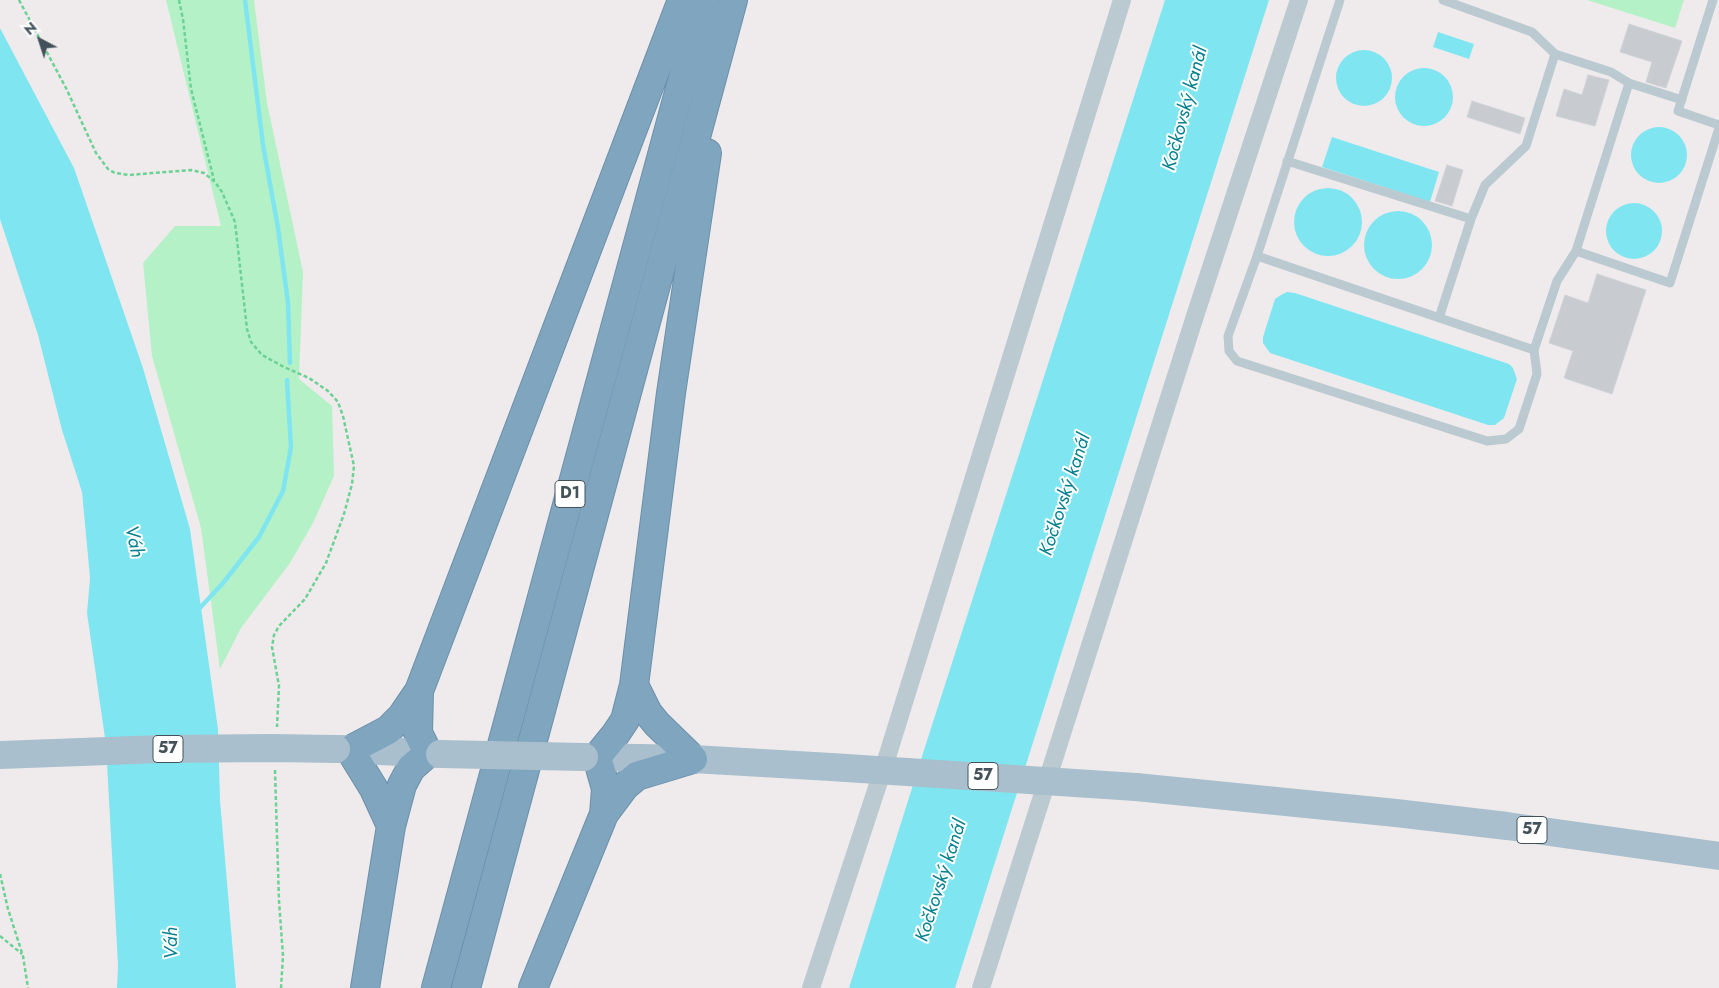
<!DOCTYPE html>
<html>
<head>
<meta charset="utf-8">
<style>
  body { margin:0 }
  #map { position:relative; width:1719px; height:988px; overflow:hidden; background:#efebec; font-family:Jost,sans-serif }
  canvas { display:block }
  .north { position:absolute; left:15px; top:15px; width:50px; height:50px; -webkit-text-stroke:4px #fff; paint-order:stroke; rotate:320deg; font-size:14px; font-weight:700; line-height:20px; text-align:center; color:#43525a }
  .north::after { content:''; display:block; margin:auto; width:18px; height:22px; background:#43525a; clip-path:polygon(50% 0,100% 100%,50% 72%,0 100%) }
</style>
</head>
<body>
<div id="map">
<canvas width="1719" height="988"></canvas>
<div class="north">N</div>
</div>
<script>
const g = document.querySelector('canvas').getContext('2d');
g.lineJoin = 'round';
function fill(path, color) {
  g.fillStyle = color;
  g.fill(path, 'evenodd');
}
function shape(rows) {
  const path = new Path2D();
  for (const r of rows) {
    if (r.length === 3) {
      path.moveTo(r[0] + r[2], r[1]);
      path.arc(r[0], r[1], r[2], 0, 2 * Math.PI);
      continue;
    }
    path.moveTo(r[0], r[1]);
    for (let i = 2; i < r.length; i += 2) path.lineTo(r[i], r[i + 1]);
  }
  return path;
}
function stroke(path, color, width, dash) {
  g.strokeStyle = color;
  g.lineWidth = width;
  g.lineCap = dash ? 'butt' : 'round';
  g.setLineDash(dash || []);
  g.stroke(path);
}
function drawText(font, color, halo, rows, align = 'center') {
  g.font = font + ' Jost,sans-serif';
  g.lineWidth = 4;
  g.setLineDash([]);
  g.textBaseline = 'middle';
  g.strokeStyle = halo;
  g.fillStyle = color;
  for (const [text, x, y, turn = 0] of rows) {
    g.save();
    g.translate(x, y);
    g.rotate((+turn || 0) * Math.PI / 180);
    g.textAlign = isNaN(turn) ? turn : align;
    if (halo) g.strokeText(text, 0, 0);
    g.fillText(text, 0, 0);
    g.restore();
  }
}
fill(shape([
  [166,0,254,0,267,103,303,272,299,379,332,406,334,476,313,523,290,563,241,628,220,669,201,528,152,356,143,263,175,226,221,226],
  [1587,0,1684,0,1675,28]
]), '#b5f1c6');
fill(shape([
  [1165,0,1269,0,955,988,849,988,924,750],
  [0,28,74,168,143,368,190,529,218,729,220,800,236,988,117,988,118,965,106,745,87,613,90,578,82,492,62,430,38,335,0,219],
  [1438,32,1474,44,1469,59,1433,47],
  [1364,78,28],
  [1424,97,29],
  [1659,155,28],
  [1332,137,1439,172,1430,202,1322,167],
  [1328,222,34],
  [1634,231,28],
  [1398,245,34],
  [1287,292,1295,293,1509,364,1513,368,1517,379,1504,418,1495,425,1488,425,1270,353,1263,343,1263,337,1275,299,1281,295]
]), '#7fe6f1');
stroke(shape([
  [245,0,263,145,278,228,288,303,290,363],
  [198,610,223,583,259,537,283,491,291,447,287,380]
]), '#7fe6f1', 4.5);
const building = shape([
  [1629,24,1682,41,1666,88,1646,82,1652,62,1620,52,1629,24],
  [1588,75,1609,80,1595,126,1556,116,1564,89,1582,95,1588,75],
  [1472,101,1525,118,1520,134,1467,117,1472,101],
  [1447,165,1463,170,1452,206,1435,201,1447,165],
  [1597,274,1646,290,1612,394,1564,378,1573,351,1549,343,1565,295,1588,303,1597,274]
]);
fill(building, '#c8ccd1');
stroke(building, '#cfd3d8', 1);
const highway = shape([
  [634,685,648,713,657,724,693,759],
  [604,814,606,789,597,757,615,735,625,720,634,685,671,393,707,153],
  [391,826,374,789,350,750,388,730,402,716,419,691,682,0],
  [365,988,391,826,402,785,411,768,428,753,418,733,419,691],
  [436,988,704,0],
  [466,988,733,0],
  [533,988,604,814,625,786,637,776,693,759]
]);
stroke(highway, '#6b90ab', 30);
stroke(shape([
  [19,0,66,88,96,153,108,169,115,173,129,175,191,170,204,173,215,182,222,192,235,222,247,329,251,342,262,355,284,367,309,378,328,391,338,402,343,416,354,466,352,484,344,514,326,563,305,599,279,626,274,635,272,647,279,686,277,727],
  [179,0,183,19,191,89,214,180],
  [275,770,279,901,283,956,281,988],
  [0,874,8,909,23,956,28,988],
  [0,936,22,954]
]), '#6cd194', 2.5, [4, 2.5]);
stroke(shape([
  [1340,0,1257,256,1534,350],
  [1443,0,1532,32,1555,54,1611,72,1629,83,1682,100],
  [1713,0,1678,111,1719,125],
  [1287,161,1471,219],
  [1576,251,1670,283,1719,128],
  [1257,256,1228,336,1229,351,1237,361,1487,441,1506,439,1519,429,1537,374,1534,350,1557,281,1576,251,1629,83],
  [1439,318,1471,219,1485,185,1526,146,1555,54]
]), '#bbc9d0', 9);
stroke(shape([
  [811,988,888,754,1122,0],
  [981,988,1196,313,1299,0]
]), '#bbc9d0', 18);
stroke(shape([
  [340,749,440,754],
  [584,757,693,759,831,767],
  [1136,787,1396,813,1507,826,1719,856]
]), '#a9bfcd', 28);
stroke(highway, '#7fa5bf', 28);
stroke(shape([
  [440,754,584,757],
  [0,755,161,749,271,748,336,749],
  [831,767,1136,787]
]), '#a9bfcd', 28);
for (const [x, y, w] of [
  [570,494,30],
  [168,749,30],
  [983,776,30],
  [1532,830,30]
]) {
  const box = new Path2D();
  box.roundRect(x - w / 2, y - 13.5, w, 27, 4);
  g.fillStyle = '#fff';
  g.fill(box);
  stroke(box, '#43525a', 1);
}
drawText('bold 16px', '#43525a', null, [
  ["D1",570,494],
  ["57",168,749],
  ["57",983,776],
  ["57",1532,830]
]);
drawText('italic 19px', '#06808e', '#fff', [
  ["Kočkovský kanál",1186,109,-75],
  ["Kočkovský kanál",1066,495,-72],
  ["Váh",133,542,77],
  ["Kočkovský kanál",942,881,-72],
  ["Váh",172,943,-90]
]);
</script>
</body>
</html>
